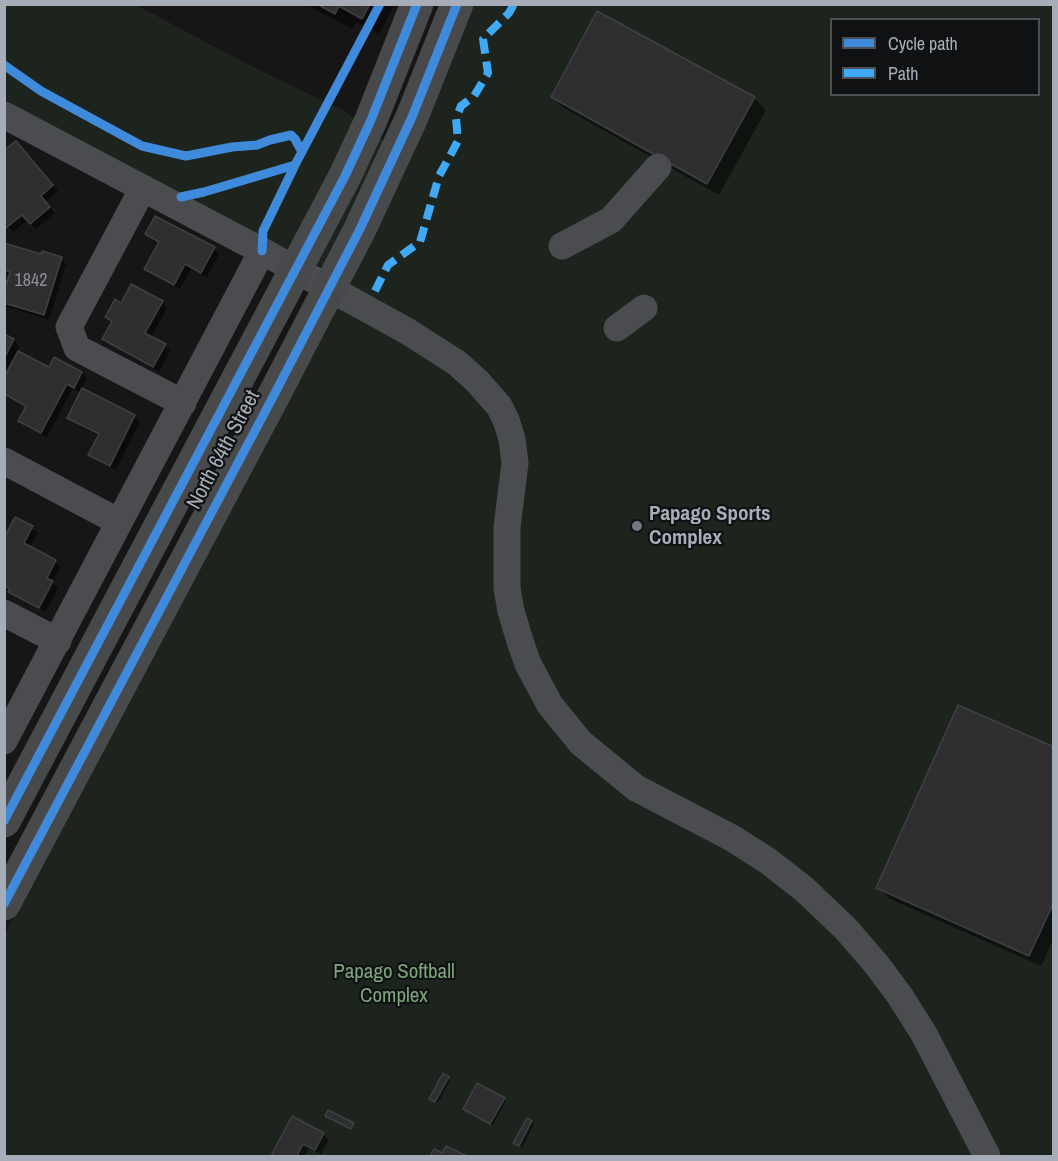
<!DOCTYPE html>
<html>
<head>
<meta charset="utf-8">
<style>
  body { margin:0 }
  #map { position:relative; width:1058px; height:1161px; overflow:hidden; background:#161617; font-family:"Archivo Narrow",sans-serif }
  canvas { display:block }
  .frame { position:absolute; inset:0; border:6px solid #a7adb8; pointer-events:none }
  .legend { position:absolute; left:830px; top:18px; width:210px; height:78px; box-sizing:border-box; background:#101113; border:2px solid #4c4f55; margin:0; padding:8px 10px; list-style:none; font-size:18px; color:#a7adb8 }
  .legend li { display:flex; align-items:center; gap:12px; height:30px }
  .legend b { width:30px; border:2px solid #4c4f55 }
</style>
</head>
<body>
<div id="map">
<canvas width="1058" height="1161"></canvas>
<div class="frame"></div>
<ul class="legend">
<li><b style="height:8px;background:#408adc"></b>Cycle path</li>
<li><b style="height:8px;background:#3fa9f5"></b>Path</li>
</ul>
</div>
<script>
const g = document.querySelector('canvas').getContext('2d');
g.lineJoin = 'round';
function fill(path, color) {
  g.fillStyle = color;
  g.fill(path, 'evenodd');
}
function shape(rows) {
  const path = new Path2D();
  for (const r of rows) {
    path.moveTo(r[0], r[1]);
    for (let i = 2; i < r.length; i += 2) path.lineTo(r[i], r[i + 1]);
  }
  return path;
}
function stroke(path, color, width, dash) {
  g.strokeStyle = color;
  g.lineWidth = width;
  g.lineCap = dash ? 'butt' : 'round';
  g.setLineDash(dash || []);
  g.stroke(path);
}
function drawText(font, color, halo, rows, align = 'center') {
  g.font = font + ' "Archivo Narrow",sans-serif';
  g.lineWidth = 4.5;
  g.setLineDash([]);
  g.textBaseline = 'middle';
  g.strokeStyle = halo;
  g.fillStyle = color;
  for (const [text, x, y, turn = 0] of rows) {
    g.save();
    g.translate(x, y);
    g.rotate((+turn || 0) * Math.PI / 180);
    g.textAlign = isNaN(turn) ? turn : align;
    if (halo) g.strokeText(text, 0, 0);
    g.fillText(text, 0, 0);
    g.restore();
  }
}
fill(shape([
  [5,5,136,5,255,68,343,110,410,161,473,5,1053,5,1053,1156,5,1156,5,934,297,384,352,281,262,240,5,104],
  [832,20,1038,20,1038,94,832,94]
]), '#1c241d');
fill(shape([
  [305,4,395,4,379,34,356,22,352,29],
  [598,13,754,98,766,110,719,195,564,108,552,97],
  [21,148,58,191,45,202,55,213,36,229,28,220,13,232,4,223],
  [147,234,214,249,219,254,207,277,191,269,180,289,151,274,146,269,160,243,152,240],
  [4,245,42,256,61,259,66,264,49,320,8,307,4,303,4,296,11,275,4,273],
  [162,303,167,308,151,338,165,345,170,351,159,372,110,344,104,339,113,323,107,317],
  [4,336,14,340,19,346,16,352,50,369,81,373,87,378,81,390,134,417,140,422,116,470,96,460,90,455,99,436,74,423,69,418,81,393,73,388,47,437,26,426,20,421,27,407,4,396],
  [16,519,32,528,38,533,30,548,55,561,60,567,52,582,58,588,45,612,16,597,10,591,4,588,4,541],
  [1054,749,1054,938,1041,966,890,899,878,887],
  [448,1078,450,1080,438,1103,433,1101],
  [504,1099,506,1101,493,1125,467,1111],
  [293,1118,323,1134,329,1140,321,1154,309,1148,305,1156,272,1156],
  [531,1122,534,1124,522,1148,515,1143]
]), '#0007');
const building = shape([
  [317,4,370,4,362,19,339,6,335,14,317,4],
  [597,11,755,97,707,184,551,97,597,11],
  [16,141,53,185,41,196,50,207,30,224,22,215,6,228,4,225,4,150,16,141],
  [155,216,215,247,201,273,185,264,174,285,144,269,159,242,145,234,155,216],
  [4,243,41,254,42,251,62,257,44,315,4,303,4,291,10,272,4,270,4,243],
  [131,284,163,301,145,333,166,344,153,367,102,339,112,321,105,317,115,299,121,303,131,284],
  [4,334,14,339,4,359,4,334],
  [18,351,49,367,54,357,82,372,74,388,67,384,41,433,18,421,26,406,4,394,4,377,18,351],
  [82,388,135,415,110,466,88,455,99,434,67,418,82,388],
  [15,517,33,526,24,543,56,560,47,578,53,581,39,608,8,592,10,589,4,586,4,538,15,517],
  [958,705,1054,747,1054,902,1029,956,876,888,958,705],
  [443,1073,449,1077,435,1102,429,1099,443,1073],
  [477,1083,505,1098,490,1124,463,1109,477,1083],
  [328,1110,354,1123,351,1129,325,1116,328,1110],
  [292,1116,324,1133,315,1150,303,1144,297,1156,271,1156,292,1116],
  [527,1118,532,1121,519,1146,513,1143,527,1118],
  [446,1146,467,1156,430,1156,434,1149,442,1153,446,1146]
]);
fill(building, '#2f2f31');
stroke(building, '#3f4043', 1.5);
stroke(shape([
  [4,115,262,251,407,331,457,363,477,381,499,406,506,420,512,439,515,463,507,527,507,588,511,611,520,641,528,664,550,705,581,743,636,788,732,838,768,861,804,889,846,929,877,965,900,996,924,1034,987,1156],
  [143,188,69,327,77,348,183,403],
  [562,246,611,220,658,167],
  [617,328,644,308],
  [4,461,119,522],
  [4,613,58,641],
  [4,741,262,251]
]), '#4a4c50', 27);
stroke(shape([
  [4,821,345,176,371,120,417,4],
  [4,904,275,393,360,229,412,117,457,4]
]), '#48494b', 33);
stroke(shape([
  [375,291,388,265,420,242,439,176,458,141,456,118,461,106,474,96,488,73,483,39,509,13,514,4]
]), '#3fa9f5', 8, [15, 8]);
stroke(shape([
  [4,65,41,91,142,146,186,156,232,147,257,145,270,140,291,135,295,139,302,152],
  [181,197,204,192,295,165],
  [262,251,263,231,295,165,380,4],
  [4,821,345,176,371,120,417,4],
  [4,904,275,393,360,229,412,117,457,4]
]), '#408adc', 9);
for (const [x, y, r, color] of [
  [637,526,6,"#747880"]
]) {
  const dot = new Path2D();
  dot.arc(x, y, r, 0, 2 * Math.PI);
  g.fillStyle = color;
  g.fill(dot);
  stroke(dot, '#101113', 2);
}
drawText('18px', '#898e96', null, [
  ["1842",31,281]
]);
drawText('21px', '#a7adb8', '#101113', [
  ["North 64th Street",224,450,-62]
]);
drawText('bold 21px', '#a7adb8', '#101113', [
  ["Papago Sports",649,514],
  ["Complex",649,538]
], 'left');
drawText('21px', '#7ca57c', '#101113', [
  ["Papago Softball",394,972],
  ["Complex",394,996]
]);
</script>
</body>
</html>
